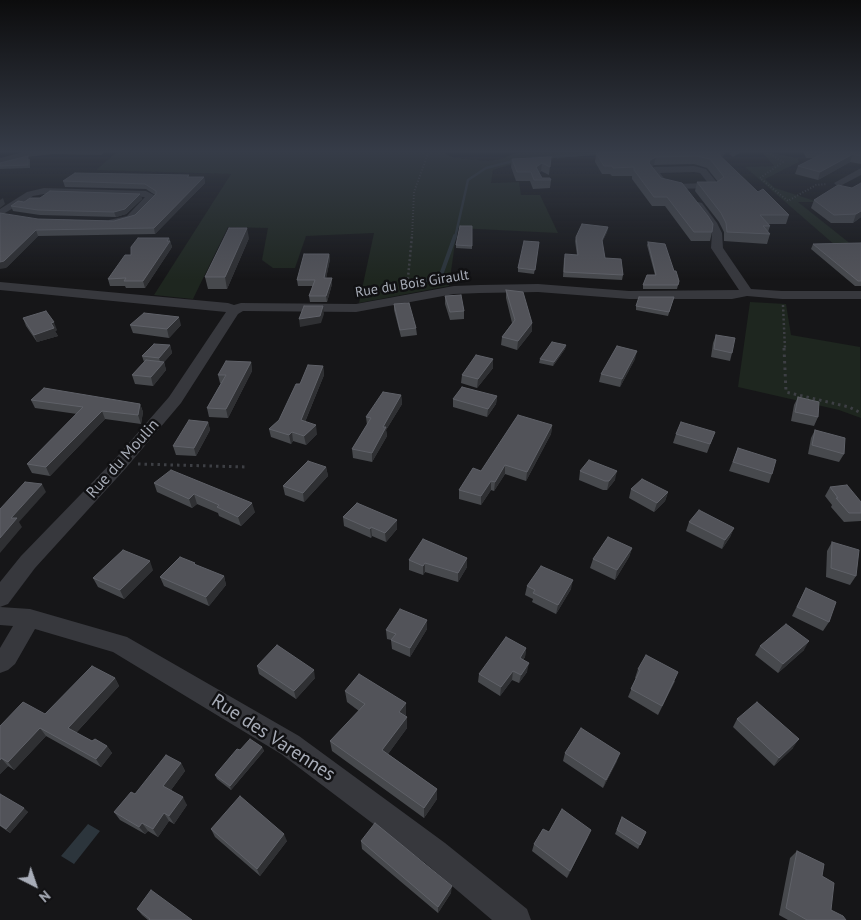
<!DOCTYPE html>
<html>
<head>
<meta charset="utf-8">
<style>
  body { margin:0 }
  #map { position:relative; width:861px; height:920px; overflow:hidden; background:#161618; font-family:"PT Sans",sans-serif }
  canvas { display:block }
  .north { position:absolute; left:10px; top:860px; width:50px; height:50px; -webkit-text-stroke:4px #111113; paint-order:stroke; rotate:139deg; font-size:14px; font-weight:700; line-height:20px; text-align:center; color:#a8adb8 }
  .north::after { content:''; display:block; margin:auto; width:18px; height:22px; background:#a8adb8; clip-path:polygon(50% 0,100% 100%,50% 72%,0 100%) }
</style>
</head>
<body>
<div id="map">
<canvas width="861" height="920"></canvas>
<div class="north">N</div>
</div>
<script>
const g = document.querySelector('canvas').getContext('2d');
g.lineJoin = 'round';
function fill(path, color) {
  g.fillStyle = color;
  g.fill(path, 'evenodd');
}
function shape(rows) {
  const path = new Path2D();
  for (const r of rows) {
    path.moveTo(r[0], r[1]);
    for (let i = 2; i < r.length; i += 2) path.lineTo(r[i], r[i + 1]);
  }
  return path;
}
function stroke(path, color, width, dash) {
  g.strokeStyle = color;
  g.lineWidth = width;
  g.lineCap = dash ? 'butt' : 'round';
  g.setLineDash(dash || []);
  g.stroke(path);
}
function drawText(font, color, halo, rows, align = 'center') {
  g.font = font + ' "PT Sans",sans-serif';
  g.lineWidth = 5;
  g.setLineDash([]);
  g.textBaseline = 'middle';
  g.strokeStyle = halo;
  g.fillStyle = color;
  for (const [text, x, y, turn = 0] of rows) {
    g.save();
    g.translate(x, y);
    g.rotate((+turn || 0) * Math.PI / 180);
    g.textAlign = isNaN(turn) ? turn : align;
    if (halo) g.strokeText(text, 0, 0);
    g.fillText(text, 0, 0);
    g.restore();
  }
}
fill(shape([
  [118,151,442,151,449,156,457,158,488,161,501,159,521,151,648,151,523,161,493,170,491,183,519,182,521,195,540,195,558,233,457,228,449,286,359,303,374,233,306,236,295,268,273,268,262,260,268,228,228,227,193,299,154,295,231,174,96,170],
  [761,151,797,158,799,162,765,179,775,188,818,202,798,202,852,245,836,246,745,167,774,166],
  [750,302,786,304,791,335,860,347,861,418,839,410,738,387]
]), '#1e261f');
fill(shape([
  [88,824,100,831,74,864,61,856]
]), '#2c353c');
stroke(shape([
  [533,158,639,151],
  [455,238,468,180,486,168,517,160]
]), '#2c353c', 2.5);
stroke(shape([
  [423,287,425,281,441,275,455,236]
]), '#2c353c', 4);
stroke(shape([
  [765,151,783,162,760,178,788,201,816,185,827,184],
  [412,238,414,192,429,151]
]), '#3d3f44', 2, [1, 2]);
stroke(shape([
  [407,288,412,236],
  [783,305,785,349]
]), '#3d3f44', 2.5, [2, 2.5]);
stroke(shape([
  [784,348,786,392,849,407,861,413],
  [138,464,247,467]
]), '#3d3f44', 3, [2.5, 4]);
fill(shape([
  [27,151,105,151,105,152,101,155,53,154,27,157,0,164,0,158,27,151],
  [733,151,743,151,733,157,729,154,733,151],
  [694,166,706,169,720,186,718,188,671,189,661,186,649,170,654,167,694,166],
  [694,172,700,173,708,183,675,184,667,182,660,173,694,172],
  [861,168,861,175,842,185,836,185,834,183,861,168],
  [44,188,146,191,156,196,135,220,113,225,108,222,109,220,127,216,145,197,44,194,33,196,0,216,0,209,27,192,44,188],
  [698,202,702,203,717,223,722,233,723,248,751,289,782,291,861,291,861,299,782,299,747,296,732,299,629,299,538,292,480,293,454,294,356,312,243,311,238,314,181,403,126,468,35,568,8,604,0,607,0,582,21,556,114,460,169,397,226,312,0,290,0,282,228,303,234,305,241,303,356,304,454,286,480,285,538,284,629,291,739,290,711,248,712,233,693,205,698,202],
  [0,607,30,609,127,637,299,736,445,843,527,909,531,920,492,920,425,863,281,754,113,652,35,629,15,664,8,670,0,673,0,648,13,626,0,625,0,607]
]), '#37383d');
fill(shape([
  [630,151,727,151,722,157,758,192,789,215,786,224,769,224,770,226,768,232,770,234,767,244,724,241,724,232,719,222,695,191,697,182,718,182,707,168,694,164,654,165,652,166,661,178,712,232,710,241,691,241,665,206,652,206,632,179,632,176,612,176,610,174,602,174,595,162,596,153,630,152],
  [803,151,859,151,861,152,861,164,850,162,818,180,795,174,798,166,813,158,806,158],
  [551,157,549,175,541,171,539,173,542,178,551,180,550,188,533,189,530,181,516,181,511,167,512,159],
  [30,159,30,168,0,169,0,163],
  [189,175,189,177,204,177,205,183,155,234,38,236,6,268,38,219,114,221,135,215,155,195,146,189,65,187,63,181],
  [852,188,861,217,853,223,831,223,811,208,814,200],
  [140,194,142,199,126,214,116,217,40,215,13,211,11,206,40,198],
  [472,226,472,249,456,248,456,245],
  [608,227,607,232,602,242,605,258,623,275,622,280,563,277,564,258,577,255,575,241,576,237],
  [169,238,172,247,145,288,126,288,125,286,110,286,108,279,131,255],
  [249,238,227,289,208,289,205,277],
  [539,242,534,274,518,272,518,268],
  [648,242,674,271,679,281,677,289,643,289,643,285,655,275,647,245],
  [861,243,861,286,855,286,811,249,813,244],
  [329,254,330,259,326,278,332,284,327,302,310,302,309,296,313,286,298,286,297,280],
  [506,290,532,331,517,350,501,345,502,337,512,323,506,298],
  [445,296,464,311,464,319,450,320,445,304],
  [674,297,668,316,636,310,636,306],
  [394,304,416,328,417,335,401,337,394,310],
  [23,318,57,330,55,331,58,336,37,342,26,326],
  [130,325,181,325,169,338,133,333],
  [716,335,732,353,730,361,711,357,713,343],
  [170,345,172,353,164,362,166,370,153,386,135,384,132,375,144,362,142,356],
  [566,345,565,349,553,366,539,363,540,359],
  [493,359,493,368,477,388,461,383,462,375],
  [635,359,620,387,599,382,601,374],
  [251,362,252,371,228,418,209,417,207,408,221,383,220,383,218,375],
  [323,366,324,375,305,422,317,434,306,445,293,441,291,444,271,437,269,429,279,420,300,384],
  [401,395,402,404,386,430,387,436,372,462,353,458,352,449,367,425,366,417],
  [497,396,496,404,487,417,453,407,453,399],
  [798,397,818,417,814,426,791,421,794,405],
  [31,400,140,404,143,412,141,424,105,419,50,476,32,473,27,464,77,414,35,408],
  [208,422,210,430,196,456,176,455,173,446],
  [552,425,551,434,526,481,505,474,494,491,491,490,481,505,459,499,459,490,481,471],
  [815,430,844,454,839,462,808,454,811,438],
  [715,432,707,453,673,443,676,434],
  [738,448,772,474,769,483,729,471],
  [326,467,328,476,304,502,285,495,283,486],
  [580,471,615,480,607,490,603,490,579,480],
  [154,483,255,512,241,526,219,516,218,513,197,504,192,508,157,492],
  [830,487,861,502,861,521,844,522,831,507,832,505,825,496],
  [631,489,668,492,665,501,654,512,629,498],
  [343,517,397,529,386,542,372,536,371,538,344,526],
  [689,522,734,528,730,537,722,549,686,531],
  [832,542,856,576,850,585,826,577,827,551],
  [632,548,629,557,615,580,590,568,593,559],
  [467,558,467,567,458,582,425,572,423,575,409,570,409,560],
  [153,570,124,599,98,587,93,578],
  [224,576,226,585,209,606,164,586,160,577],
  [527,586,571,589,556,614,532,602,533,599,525,595],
  [806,588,829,622,823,631,792,616],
  [427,620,427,629,410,657,392,649,391,640,387,639,386,630],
  [760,646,804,650,778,673,755,655],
  [526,648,525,657,523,660,527,672,519,683,512,680,500,696,478,682,479,674],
  [257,666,315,678,296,699,259,674],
  [638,669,675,681,658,715,628,697,636,678,635,678],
  [115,678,119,686,76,733,92,741,107,746,112,753,101,767,46,736,14,770,8,766,0,774,0,726,45,714],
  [345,691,406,714,405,716,407,728,388,754,437,789,437,799,424,818,332,751,330,741,359,711,347,702],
  [737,719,793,748,774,766,733,727],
  [262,747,264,751,231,790,217,779,215,775,240,750],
  [565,753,617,761,603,788,563,761],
  [181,763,185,771,171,790,187,805,174,824,169,821,158,837,148,831,145,834,120,820,114,812,135,794],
  [0,794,28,812,10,833,0,826],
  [622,817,646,832,638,849,615,834],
  [211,829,287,841,260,876,215,837],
  [549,832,588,837,567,878,532,851,534,844],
  [361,841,451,893,438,913,362,849],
  [797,851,822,876,831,910,846,920,788,920,779,915,790,858],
  [137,909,192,920,148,920,142,915]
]), '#47494d');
fill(shape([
  [722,151,727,151,720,159],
  [853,154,850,162,818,180,820,172],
  [656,157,654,165,648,168,650,160],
  [542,163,541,171,535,175,536,167],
  [204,177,205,183,155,234,154,228],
  [140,194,142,199,126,214,116,217,114,212],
  [3,198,5,204,0,208,0,200],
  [861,211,861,217,853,223,856,214],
  [608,227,607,232,601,245,602,240],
  [247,228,249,238,227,289,225,277],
  [36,230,38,236,6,268,0,269,0,262],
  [169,238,172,247,145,288,143,281],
  [329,254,330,259,325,284,324,278],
  [332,278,332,284,327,302,326,296],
  [323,306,324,314,321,323,300,327,299,319],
  [179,317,181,325,169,338,167,329],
  [54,322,57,330,55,331,58,336,37,342,34,335,51,323],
  [532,323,532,331,517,350,518,341],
  [170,345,172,353,164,362,166,370,153,386,151,377,161,365,159,358],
  [566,345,565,349,553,366,554,362],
  [637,351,635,359,620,387,622,379],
  [493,359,493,368,477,388,478,379],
  [251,362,252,371,228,418,226,409],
  [323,366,324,375,302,429,301,420],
  [401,395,402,404,386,430,387,436,372,462,372,453,383,427],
  [497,396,496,404,487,417,488,409],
  [140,404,143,412,141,424,138,415],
  [102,411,105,419,50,476,46,467],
  [208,422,210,430,196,456,194,448],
  [316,425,317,434,306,445,304,436],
  [552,425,551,434,526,481,527,472],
  [292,432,293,441,291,444,289,435],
  [505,465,505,474,494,491,495,482],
  [326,467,328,476,304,502,303,493],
  [617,471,615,480,607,490,609,481],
  [491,481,491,490,481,505,481,496],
  [42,484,46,492,19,522,22,527,0,553,0,538,11,518],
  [668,492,665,501,654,512,657,503],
  [194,494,197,504,192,508,189,499],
  [252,503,255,512,241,526,238,517],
  [397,520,397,529,386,542,385,533],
  [371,527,372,536,371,538,370,529],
  [734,528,730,537,722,549,725,540],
  [632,548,629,557,615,580,617,570],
  [467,558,467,567,458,582,458,573],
  [150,561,153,570,124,599,120,590],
  [425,563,425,572,423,575,423,566],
  [224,576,226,585,209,606,206,597],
  [573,580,571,589,556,614,558,605],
  [427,620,427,629,410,657,410,648],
  [809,641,804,650,778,673,783,664],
  [526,648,525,657,518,667,520,658],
  [529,663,527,672,519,683,521,675],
  [314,670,315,678,296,699,294,691],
  [513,671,512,680,500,696,501,687],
  [115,678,119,686,73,736,68,728],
  [406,703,406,714,400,723,399,712],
  [407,717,407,728,383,761,382,750],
  [40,728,46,736,14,770,8,762],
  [799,739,793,748,774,766,779,758],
  [107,746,112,753,101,767,96,759],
  [262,747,264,751,231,790,230,786],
  [620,753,617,761,603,788,606,780],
  [1,758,8,766,0,774,0,760],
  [181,763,185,771,168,794,163,786],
  [437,789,437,799,424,818,424,808],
  [183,797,187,805,174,824,169,816],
  [24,808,28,812,10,833,6,829],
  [164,813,169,821,158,837,153,829],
  [142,823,148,831,145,834,139,827],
  [591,830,588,837,567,878,570,871],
  [284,834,287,841,260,876,257,869],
  [452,886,451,893,438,913,438,907]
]), '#2f3033');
const building = shape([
  [633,151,715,151,758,192,763,189,789,215,760,215,770,226,763,226,770,234,727,232,726,223,721,213,697,182,717,182,724,177,710,159,696,156,656,157,650,160,649,163,661,178,682,183,708,216,713,224,712,232,694,232,667,197,654,197,634,170,634,167,613,168,612,166,604,166,596,153,634,152,633,151],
  [828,151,859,151,861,152,861,156,853,154,820,172,798,166,828,151],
  [28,156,28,165,0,166,0,163,28,156],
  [551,157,550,167,542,163,536,167,542,178,550,178,551,180,534,180,531,172,517,172,512,159,551,157],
  [75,173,189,175,187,177,204,177,154,228,36,230,4,261,0,262,0,213,38,219,114,221,135,215,156,194,156,191,145,184,63,181,75,173],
  [861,183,861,211,856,214,834,215,814,200,838,185,852,188,861,183],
  [50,191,140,194,125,209,114,212,38,210,11,206,18,201,24,202,30,198,40,198,50,191],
  [582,224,608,227,602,240,605,258,621,259,623,275,564,272,565,254,578,255,576,237,582,224],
  [460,226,472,226,472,246,456,245,460,226],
  [229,228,247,228,225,277,205,277,229,228],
  [138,238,169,238,167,241,170,241,143,281,124,281,126,278,108,279,125,255,131,255,131,247,138,238],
  [524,241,539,242,535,270,518,268,524,241],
  [648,242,665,244,674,271,676,271,679,281,678,285,643,285,647,275,656,275,648,242],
  [861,243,861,281,858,281,813,244,861,243],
  [304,254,329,254,324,278,332,278,326,296,309,296,315,280,297,280,304,254],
  [506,290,523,292,532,323,518,341,502,337,515,320,506,290],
  [461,295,464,311,450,312,445,296,461,295],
  [639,297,674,297,669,312,636,306,639,297],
  [409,303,416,328,400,330,394,304,409,303],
  [304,306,323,306,320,316,299,319,304,306],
  [46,311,54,322,51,323,54,328,34,335,23,318,46,311],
  [144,313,179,317,167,329,130,325,144,313],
  [716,335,735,338,732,353,714,349,716,335],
  [552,342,566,345,554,362,540,359,552,342],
  [154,344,170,345,159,358,142,356,154,344],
  [617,346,637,351,622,379,601,374,617,346],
  [476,355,493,359,478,379,462,375,476,355],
  [146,360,164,362,151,377,132,375,146,360],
  [226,361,251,362,226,409,207,408,226,375,218,375,226,361],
  [308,365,323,366,301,420,316,425,304,436,292,432,289,435,269,429,279,420,296,384,300,384,308,365],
  [462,387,497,396,488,409,453,399,462,387],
  [44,388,140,404,138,415,102,411,46,467,27,464,83,407,31,400,44,388],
  [383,392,401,395,383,427,386,427,372,453,352,449,371,418,366,417,383,392],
  [798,397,819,402,818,417,795,412,798,397],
  [518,415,552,425,527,472,505,465,495,482,491,481,481,496,459,490,473,468,481,471,518,415],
  [189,420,208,422,194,448,173,446,189,420],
  [681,422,715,432,710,444,676,434,681,422],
  [815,430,845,438,844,454,812,445,815,430],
  [738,448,776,460,772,474,733,462,738,448],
  [589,460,617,471,609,481,605,481,580,471,589,460],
  [308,461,326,467,303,493,283,486,308,461],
  [171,470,252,503,238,517,217,507,219,505,194,494,189,499,154,483,171,470],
  [642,479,668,492,657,503,631,489,642,479],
  [25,482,42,484,11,518,17,518,0,538,0,509,25,482],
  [847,485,861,502,861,513,849,513,836,498,838,498,830,487,847,485],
  [357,503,397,520,385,533,371,527,370,529,343,517,357,503],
  [699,510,734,528,725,540,689,522,699,510],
  [608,537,632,548,617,570,593,559,608,537],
  [423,539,467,558,458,573,425,563,423,566,409,560,423,539],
  [832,542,859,550,856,576,831,568,832,542],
  [123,550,150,561,120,590,93,578,123,550],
  [180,557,195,563,194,564,224,576,206,597,160,577,180,557],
  [541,566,573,580,558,605,533,593,535,590,527,586,541,566],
  [806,588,836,602,829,622,797,607,806,588],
  [400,609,427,620,410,648,391,640,396,634,386,630,400,609],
  [786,624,809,641,783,664,760,646,786,624],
  [506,637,526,648,520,658,529,663,521,675,513,671,501,687,479,674,506,637],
  [277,645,314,670,294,691,257,666,277,645],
  [646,655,678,672,662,706,631,689,640,670,638,669,646,655],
  [92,666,115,678,68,728,92,741,95,739,107,746,96,759,40,728,8,762,1,758,0,760,0,726,23,702,45,714,92,666],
  [359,674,406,703,399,712,407,717,382,750,437,789,424,808,330,741,365,704,345,691,359,674],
  [757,702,799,739,779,758,737,719,757,702],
  [581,728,620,753,606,780,565,753,581,728],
  [250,739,262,747,230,786,215,775,237,749,240,750,250,739],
  [166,755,181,763,163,786,183,797,169,816,164,813,153,829,142,823,139,827,114,812,131,792,135,794,166,755],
  [0,794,24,808,6,829,0,825,0,794],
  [240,796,284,834,257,869,211,829,240,796],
  [562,809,591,830,570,871,534,844,543,829,549,832,562,809],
  [622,817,646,832,640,845,617,830,622,817],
  [375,823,452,886,438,907,361,841,375,823],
  [797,851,824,864,822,876,834,883,831,910,843,916,846,920,807,920,786,908,797,851],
  [151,890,192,920,149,920,150,919,137,909,151,890]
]);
fill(building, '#525359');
stroke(building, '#5f6168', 1);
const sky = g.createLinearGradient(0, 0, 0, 280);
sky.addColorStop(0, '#0c0c0d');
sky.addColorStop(0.54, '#363c48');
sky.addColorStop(1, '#363c4800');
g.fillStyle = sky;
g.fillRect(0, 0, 861, 280);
drawText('14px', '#a8adb8', '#111113', [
  ["Rue du Bois Girault",412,284,-9]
]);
drawText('16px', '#a8adb8', '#111113', [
  ["Rue du Moulin",123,459,-48]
]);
drawText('19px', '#a8adb8', '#111113', [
  ["Rue des Varennes",273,738,33]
]);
</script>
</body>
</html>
